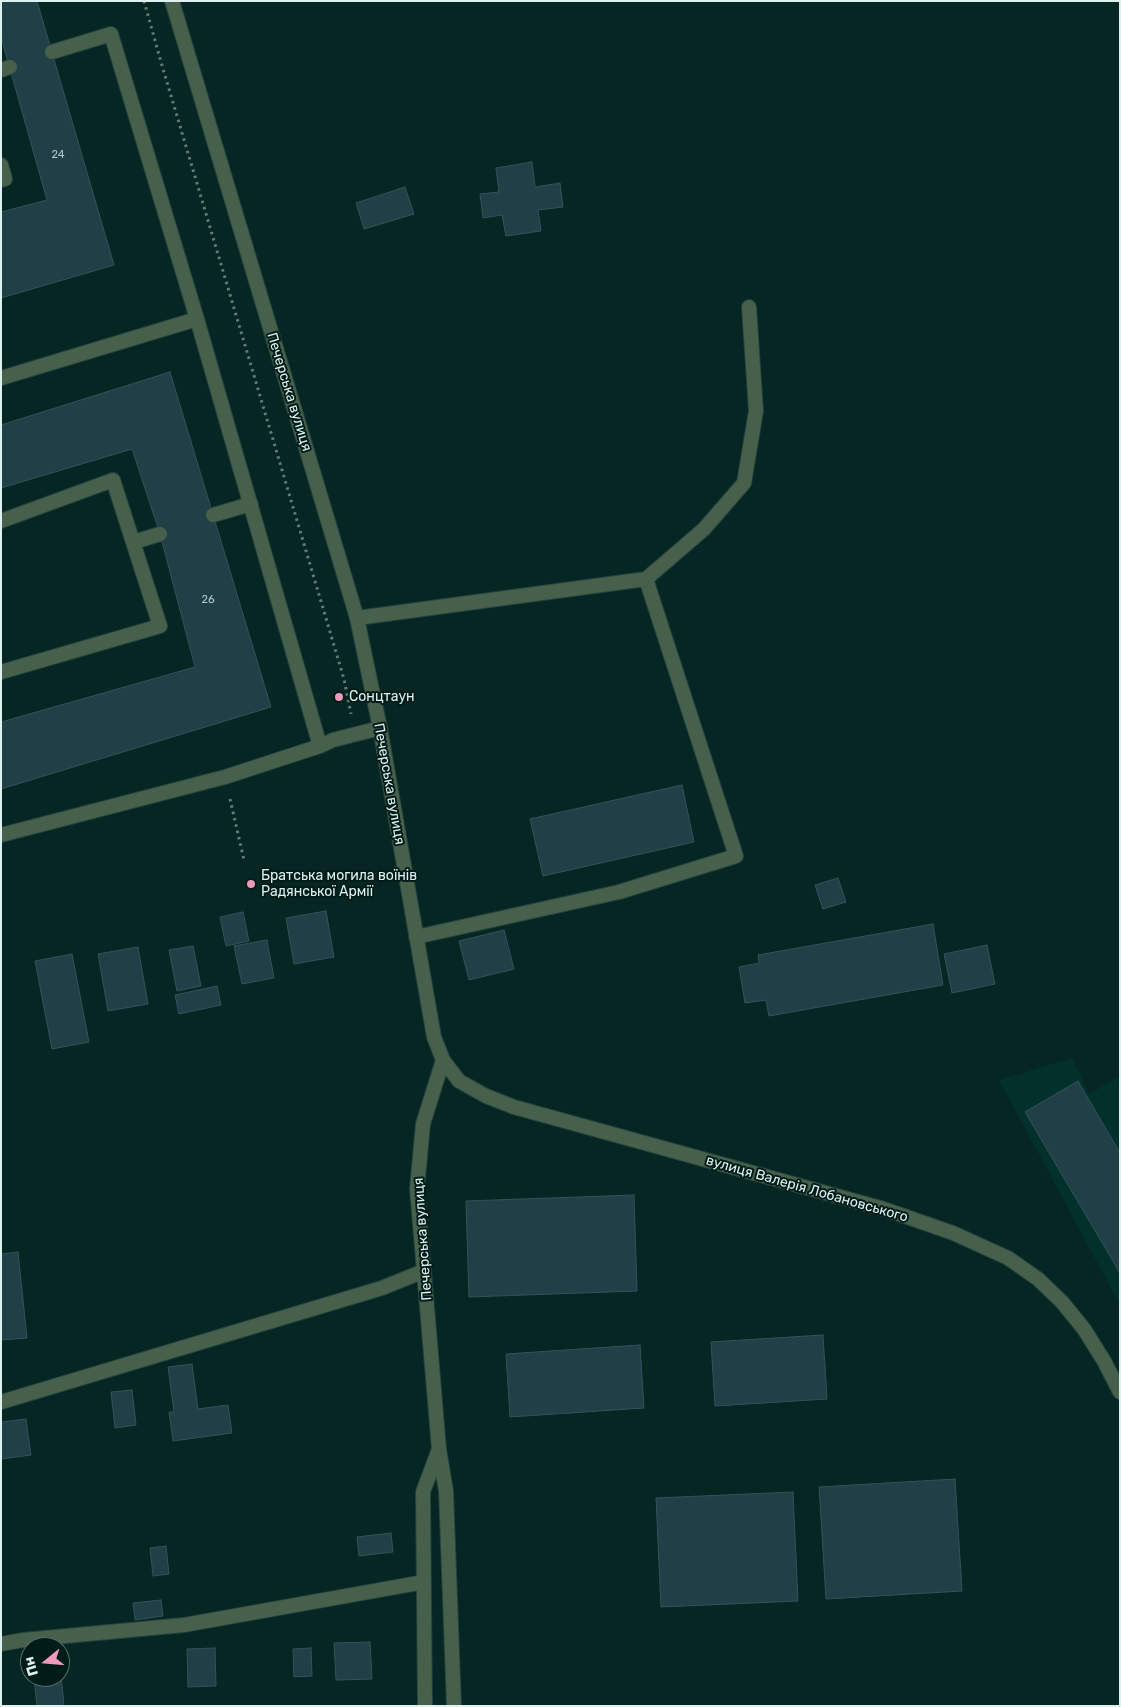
<!DOCTYPE html>
<html>
<head>
<meta charset="utf-8">
<style>
  body { margin:0 }
  #map { position:relative; width:1121px; height:1707px; overflow:hidden; background:#052622; font-family:Rubik,sans-serif }
  canvas { display:block }
  .frame { position:absolute; inset:0; border:2px solid #dff1ee; pointer-events:none }
  .north { position:absolute; left:20px; top:1637px; width:50px; height:50px; box-sizing:border-box; background:#001c19; border:1px solid #59716e; border-radius:50%; rotate:253deg; font-size:14px; font-weight:700; line-height:20px; text-align:center; color:#dff1ee }
  .north::after { content:''; display:block; margin:auto; width:18px; height:22px; background:#ef9ab8; clip-path:polygon(50% 0,100% 100%,50% 72%,0 100%) }
</style>
</head>
<body>
<div id="map">
<canvas width="1121" height="1707"></canvas>
<div class="frame"></div>
<div class="north">Пн</div>
</div>
<script>
const g = document.querySelector('canvas').getContext('2d');
g.lineJoin = 'round';
function fill(path, color) {
  g.fillStyle = color;
  g.fill(path, 'evenodd');
}
function shape(rows) {
  const path = new Path2D();
  for (const r of rows) {
    path.moveTo(r[0], r[1]);
    for (let i = 2; i < r.length; i += 2) path.lineTo(r[i], r[i + 1]);
  }
  return path;
}
function stroke(path, color, width, dash) {
  g.strokeStyle = color;
  g.lineWidth = width;
  g.lineCap = dash ? 'butt' : 'round';
  g.setLineDash(dash || []);
  g.stroke(path);
}
function drawText(font, color, halo, rows, align = 'center') {
  g.font = font + ' Rubik,sans-serif';
  g.lineWidth = 4;
  g.setLineDash([]);
  g.textBaseline = 'middle';
  g.strokeStyle = halo;
  g.fillStyle = color;
  for (const [text, x, y, turn = 0] of rows) {
    g.save();
    g.translate(x, y);
    g.rotate((+turn || 0) * Math.PI / 180);
    g.textAlign = isNaN(turn) ? turn : align;
    if (halo) g.strokeText(text, 0, 0);
    g.fillText(text, 0, 0);
    g.restore();
  }
}
fill(shape([
  [1072,1058,1089,1094,1120,1076,1120,1305,999,1080]
]), '#02312c');
const building = shape([
  [1,1,37,1,114,265,1,298,1,212,47,200,1,37,1,1],
  [532,162,535,187,560,183,563,207,538,210,541,231,506,236,502,215,483,218,480,194,499,192,496,168,532,162],
  [405,187,414,214,364,229,356,203,405,187],
  [170,372,271,707,1,789,1,722,195,667,160,534,132,449,1,488,1,425,170,372],
  [682,785,694,842,543,876,530,819,682,785],
  [838,878,846,902,823,909,815,885,838,878],
  [326,911,334,957,294,964,286,918,326,911],
  [243,912,249,941,226,946,220,917,243,912],
  [933,924,943,985,769,1016,766,1000,745,1003,739,967,759,963,758,955,933,924],
  [504,930,514,969,469,980,459,941,504,930],
  [267,940,274,978,242,984,234,946,267,940],
  [987,945,995,984,952,993,944,954,987,945],
  [193,946,201,986,177,991,169,950,193,946],
  [138,947,148,1004,108,1011,98,954,138,947],
  [72,954,89,1042,52,1049,35,961,72,954],
  [217,986,221,1005,179,1014,175,995,217,986],
  [1078,1081,1120,1153,1120,1273,1025,1112,1078,1081],
  [634,1195,637,1291,469,1297,466,1201,634,1195],
  [18,1252,27,1338,1,1340,1,1254,18,1252],
  [823,1335,827,1399,715,1406,711,1342,823,1335],
  [640,1345,644,1408,510,1417,506,1354,640,1345],
  [192,1364,198,1409,228,1405,232,1433,173,1441,169,1412,174,1412,168,1367,192,1364],
  [132,1390,136,1425,115,1428,111,1392,132,1390],
  [26,1419,31,1455,1,1459,1,1422,26,1419],
  [955,1479,962,1591,826,1599,819,1487,955,1479],
  [793,1492,798,1601,661,1607,656,1498,793,1492],
  [391,1533,393,1552,359,1556,357,1537,391,1533],
  [166,1546,169,1574,153,1576,150,1548,166,1546],
  [161,1600,163,1616,135,1620,133,1603,161,1600],
  [370,1642,372,1679,336,1680,334,1643,370,1642],
  [215,1648,216,1686,188,1687,187,1649,215,1648],
  [311,1648,312,1676,294,1677,293,1649,311,1648],
  [60,1664,64,1706,37,1706,34,1677,60,1677,60,1664]
]);
fill(building, '#213f47');
stroke(building, '#34525b', 1);
const service = shape([
  [52,52,111,34,197,319,320,746],
  [1,70,10,67],
  [1,165,5,179,1,180],
  [1,378,197,319],
  [213,515,251,504],
  [1,521,113,480,160,626,1,672],
  [134,542,160,534],
  [357,618,646,579,704,529,744,483,756,411,749,307],
  [1,835,225,777,320,746,333,740,380,728],
  [416,937,619,892,736,856,646,579],
  [1,1402,382,1288,424,1271],
  [1,1644,23,1640,184,1625,424,1582],
  [425,1706,423,1492,439,1449]
]);
const minor = shape([
  [172,1,357,618,380,728,434,1037,443,1060,459,1081,486,1096,514,1107,884,1209,953,1233,1008,1258,1038,1279,1062,1302,1084,1329,1104,1361,1120,1392],
  [443,1060,423,1124,417,1189,439,1449,446,1491,454,1706]
]);
stroke(service, '#24423f', 16);
stroke(minor, '#24423f', 16);
stroke(shape([
  [144,1,161,62,344,679,351,714],
  [230,799,244,860]
]), '#627d79', 3, [2.5, 4]);
stroke(service, '#46604b', 14);
stroke(minor, '#46604b', 14);
for (const [x, y, r, color] of [
  [339,697,5,"#ef9ab8"],
  [251,884,5,"#ef9ab8"]
]) {
  const dot = new Path2D();
  dot.arc(x, y, r, 0, 2 * Math.PI);
  g.fillStyle = color;
  g.fill(dot);
  stroke(dot, '#001c19', 2);
}
drawText('11px', '#b0c4c4', null, [
  ["24",58,155],
  ["26",208,600]
]);
drawText('14px', '#dff1ee', '#001c19', [
  ["Печерська вулиця",289,392,73],
  ["Печерська вулиця",389,784,80],
  ["вулиця Валерія Лобановського",807,1189,16],
  ["Печерська вулиця",423,1239,-94]
]);
drawText('14px', '#dff1ee', '#001c19', [
  ["Сонцтаун",349,697],
  ["Братська могила воїнів",261,876],
  ["Радянської Армії",261,892]
], 'left');
</script>
</body>
</html>
